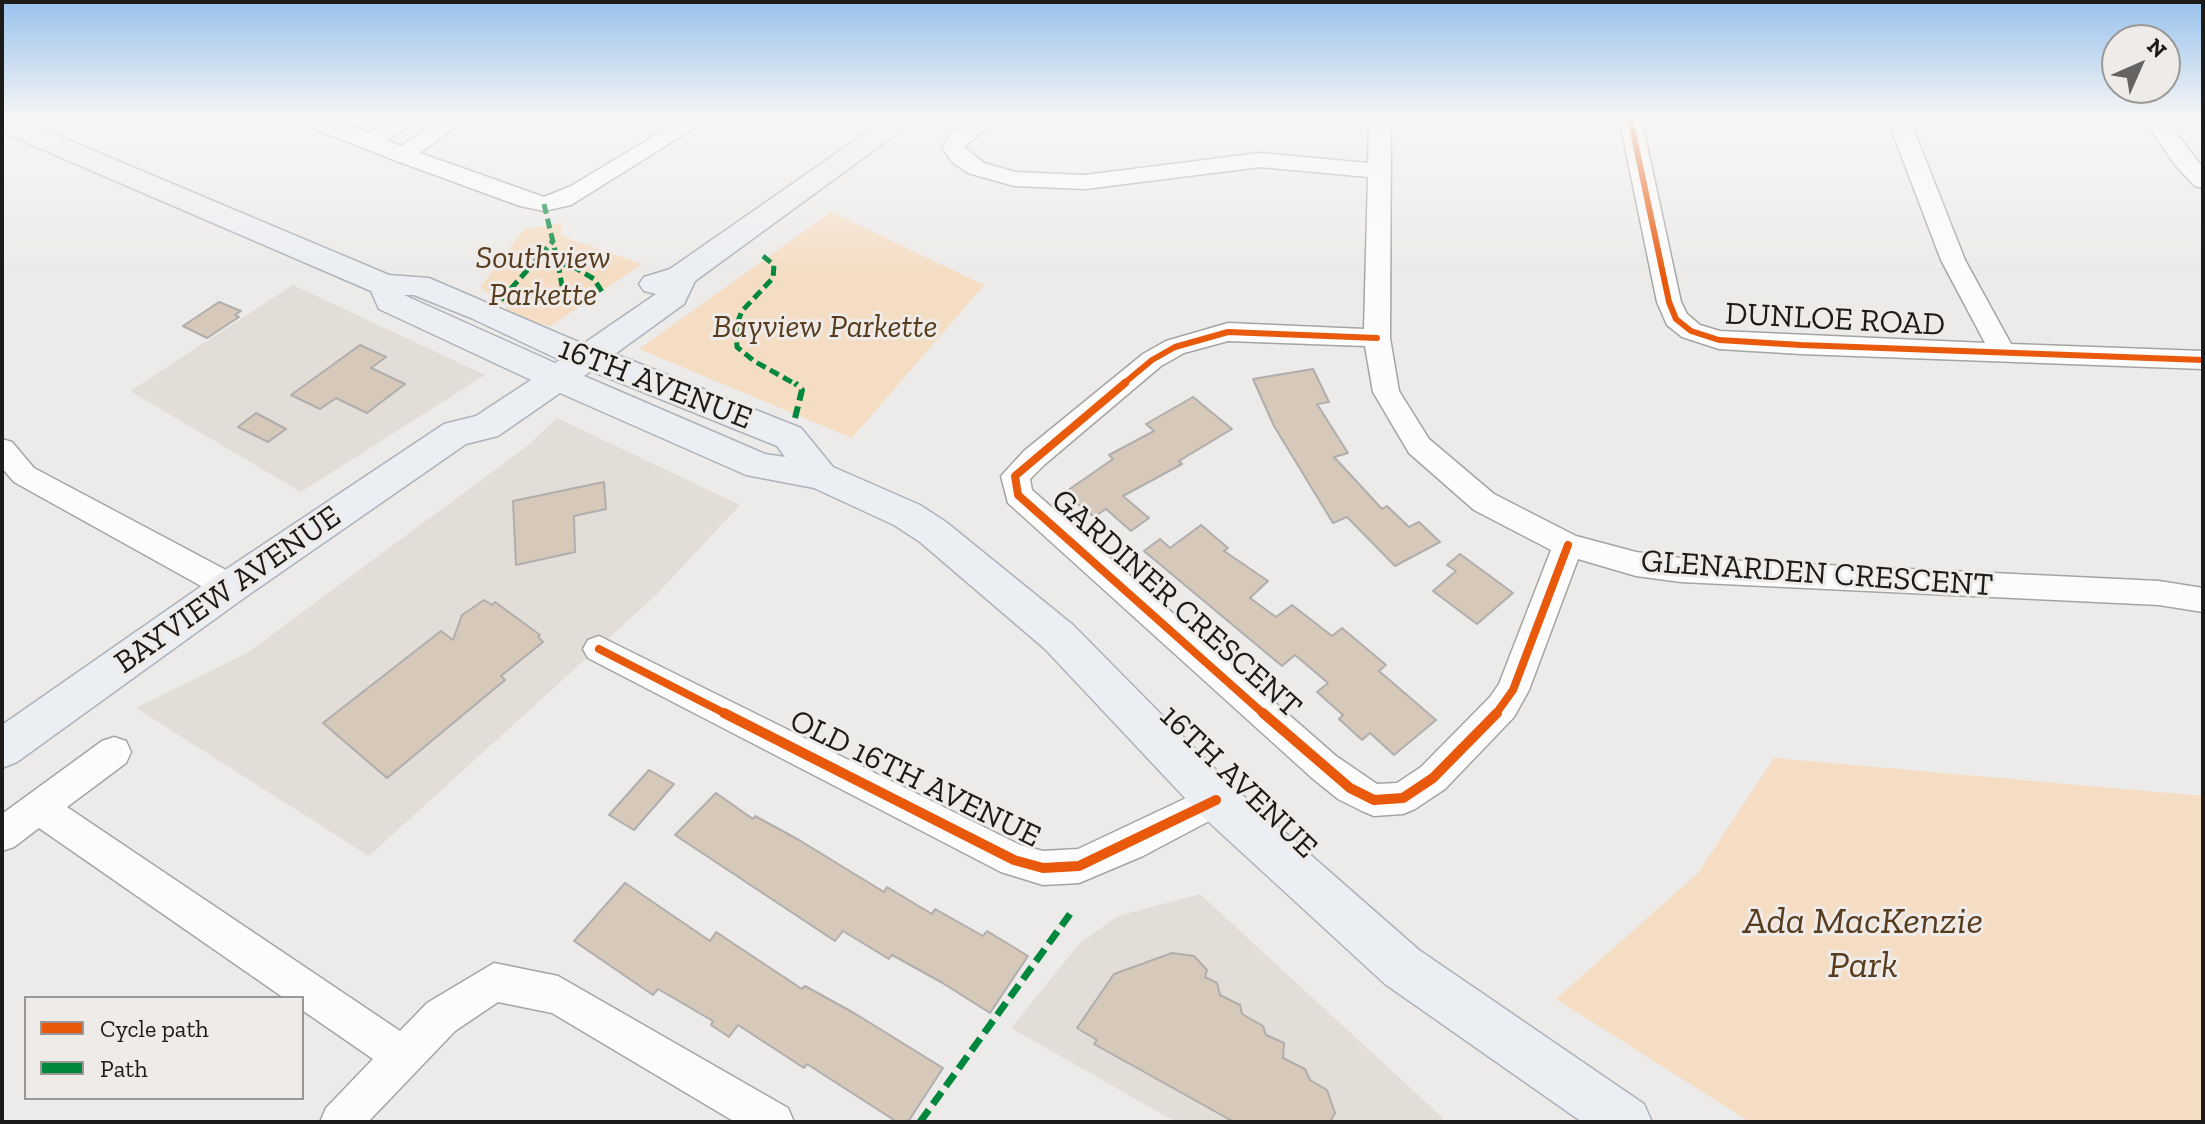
<!DOCTYPE html>
<html>
<head>
<meta charset="utf-8">
<style>
  body { margin:0 }
  #map { position:relative; width:2205px; height:1124px; overflow:hidden; background:#edebe9; font-family:"Zilla Slab",serif }
  canvas { display:block }
  .frame { position:absolute; inset:0; border:4px solid #1c1b1a; pointer-events:none }
  .legend { position:absolute; left:24px; top:996px; width:280px; height:104px; box-sizing:border-box; background:#eeebe8; border:2px solid #9a9896; margin:0; padding:10px 14px; list-style:none; font-size:24px; color:#1c1b1a }
  .legend li { display:flex; align-items:center; gap:16px; height:40px }
  .legend b { width:40px; border:2px solid #9a9896 }
  .north { position:absolute; left:2101px; top:24px; width:80px; height:80px; box-sizing:border-box; background:#eeebe8; border:2px solid #9a9896; border-radius:50%; rotate:45deg; font-size:22px; font-weight:700; line-height:32px; text-align:center; color:#1c1b1a }
  .north::after { content:''; display:block; margin:auto; width:28px; height:36px; background:#656462; clip-path:polygon(50% 0,100% 100%,50% 72%,0 100%) }
</style>
</head>
<body>
<div id="map">
<canvas width="2205" height="1124"></canvas>
<div class="frame"></div>
<ul class="legend">
<li><b style="height:10px;background:#e8590c"></b>Cycle path</li>
<li><b style="height:10px;background:#00873e"></b>Path</li>
</ul>
<div class="north">N</div>
</div>
<script>
const g = document.querySelector('canvas').getContext('2d');
g.lineJoin = 'round';
function fill(path, color) {
  g.fillStyle = color;
  g.fill(path, 'evenodd');
}
function shape(rows) {
  const path = new Path2D();
  for (const r of rows) {
    path.moveTo(r[0], r[1]);
    for (let i = 2; i < r.length; i += 2) path.lineTo(r[i], r[i + 1]);
  }
  return path;
}
function stroke(path, color, width, dash) {
  g.strokeStyle = color;
  g.lineWidth = width;
  g.lineCap = dash ? 'butt' : 'round';
  g.setLineDash(dash || []);
  g.stroke(path);
}
function drawText(font, color, halo, rows, align = 'center') {
  g.font = font + ' "Zilla Slab",serif';
  g.lineWidth = 6;
  g.setLineDash([]);
  g.textBaseline = 'middle';
  g.strokeStyle = halo;
  g.fillStyle = color;
  for (const [text, x, y, turn = 0] of rows) {
    g.save();
    g.translate(x, y);
    g.rotate((+turn || 0) * Math.PI / 180);
    g.textAlign = isNaN(turn) ? turn : align;
    if (halo) g.strokeText(text, 0, 0);
    g.fillText(text, 0, 0);
    g.restore();
  }
}
fill(shape([
  [293,285,485,375,301,492,130,391],
  [557,418,740,505,656,595,369,856,136,708,247,653,527,446],
  [1200,894,1443,1118,1441,1122,1176,1122,1011,1028,1080,943,1118,916]
]), '#e3ddd7');
fill(shape([
  [831,212,984,285,852,438,639,349],
  [561,223,562,236,642,264,551,326,512,317,504,304,480,288,524,229],
  [1774,758,2203,796,2203,1122,1750,1122,1556,999,1698,873]
]), '#f5ddc4');
const building = shape([
  [219,302,241,311,235,315,239,317,207,338,183,326,219,302],
  [360,345,386,357,371,368,405,384,367,413,336,398,320,409,291,395,360,345],
  [1313,369,1329,402,1317,404,1348,453,1334,457,1382,509,1387,506,1409,527,1419,522,1440,542,1395,566,1347,517,1333,523,1274,426,1253,379,1313,369],
  [1193,397,1232,429,1179,461,1182,464,1123,496,1149,518,1131,531,1106,509,1094,517,1064,493,1113,459,1109,455,1154,431,1146,424,1193,397],
  [256,413,286,429,268,442,238,427,256,413],
  [604,482,606,509,574,516,575,552,516,565,513,501,604,482],
  [1201,525,1228,548,1224,551,1268,581,1250,598,1276,617,1292,605,1332,636,1342,628,1386,665,1379,671,1436,720,1394,755,1370,733,1362,740,1339,719,1343,715,1317,692,1328,683,1295,655,1282,666,1144,551,1160,539,1170,548,1201,525],
  [1460,554,1513,593,1477,624,1433,591,1456,571,1447,565,1460,554],
  [484,600,492,605,495,602,540,635,538,637,543,642,501,676,505,680,387,778,323,723,441,631,453,640,462,615,484,600],
  [649,770,674,784,634,830,609,815,649,770],
  [716,793,753,819,755,816,799,840,884,892,887,887,932,914,935,909,983,936,987,931,1028,956,990,1013,941,982,892,955,889,959,843,931,835,941,675,835,716,793],
  [625,883,710,941,716,932,802,989,805,986,854,1013,943,1068,908,1122,897,1122,807,1064,804,1068,738,1025,729,1037,711,1025,713,1021,658,989,653,995,574,941,625,883],
  [1172,953,1194,956,1207,970,1205,977,1217,983,1220,995,1240,1005,1242,1014,1263,1026,1266,1035,1284,1043,1283,1058,1305,1069,1310,1080,1327,1090,1335,1113,1330,1122,1234,1122,1094,1044,1097,1040,1077,1028,1114,974,1172,953]
]);
fill(building, '#d7c9ba');
stroke(building, '#afaead', 2);
const minor = shape([
  [297,118,328,118,368,133,395,118,421,118,387,140,401,146,443,118,468,118,420,153,544,197,571,186,684,118,710,118,571,205,544,211,520,206,394,160,300,123,297,118],
  [973,118,998,118,964,147,984,163,1015,172,1085,175,1260,153,1368,163,1369,118,1391,118,1390,338,1399,391,1429,439,1494,494,1576,536,1636,552,1681,558,2159,581,2203,588,2203,612,2159,605,1681,582,1636,576,1578,559,1529,690,1514,717,1445,789,1415,809,1403,814,1374,816,1362,811,1338,799,1312,778,1008,503,1001,476,1024,451,1143,354,1166,341,1228,323,1364,329,1368,177,1260,167,1085,189,1014,186,968,173,952,162,942,147,952,133,973,118],
  [1228,341,1365,346,1373,392,1409,453,1474,510,1551,550,1499,684,1490,697,1421,767,1397,783,1377,784,1336,756,1032,490,1030,479,1044,465,1161,366,1184,353,1228,341],
  [1619,118,1641,118,1681,302,1687,314,1700,325,1720,331,1985,343,1941,260,1887,118,1909,118,1965,260,2011,344,2203,351,2203,369,1801,354,1719,349,1682,337,1667,325,1657,302,1619,118],
  [2143,118,2165,118,2203,168,2203,188,2195,186,2175,165,2143,118],
  [2,439,12,442,34,468,241,578,245,587,241,596,230,599,219,596,14,482,2,468,2,439],
  [599,636,1020,845,1043,851,1078,849,1216,784,1228,789,1233,800,1228,811,1143,856,1079,883,1043,885,1001,872,588,658,583,649,588,640,599,636],
  [114,737,126,741,131,752,126,763,67,807,400,1031,427,1003,494,963,558,976,788,1108,794,1122,735,1122,552,1013,498,1002,455,1031,368,1122,320,1122,326,1108,373,1059,302,1010,302,998,284,998,39,828,14,847,2,851,2,814,102,741,114,737]
]);
const major = shape([
  [2,118,16,118,389,275,429,278,583,344,656,294,644,291,639,284,644,277,670,269,887,118,918,118,695,281,684,304,615,354,801,428,833,467,920,505,946,522,1073,625,1232,786,1419,950,1644,1104,1652,1122,1582,1122,1385,984,1200,814,1045,649,920,542,894,525,814,488,746,475,560,393,498,436,466,444,244,598,17,762,2,768,2,725,216,576,444,424,476,416,531,380,379,309,371,291,2,132,2,118],
  [404,295,414,295,471,318,560,360,555,363,404,295],
  [591,371,777,446,785,457,765,454,584,376,591,371]
]);
stroke(minor, '#a5a4a2', 3);
stroke(major, '#adb2ba', 3);
fill(minor, '#fcfcfc');
fill(major, '#ebeef2');
stroke(shape([
  [544,204,558,263,574,267,594,279,604,295],
  [763,256,774,265,773,278,742,311,736,326,737,347,754,361,797,385],
  [558,263,562,286],
  [501,300,553,241]
]), '#00873e', 5, [10, 5]);
stroke(shape([
  [795,418,802,390,795,383]
]), '#00873e', 6, [12, 6]);
stroke(shape([
  [920,1122,1070,914]
]), '#00873e', 7, [15, 7]);
stroke(shape([
  [1630,118,1669,302,1676,319,1691,331,1719,340,1801,345,2203,360],
  [1122,385,1152,360,1175,347,1228,332,1377,338]
]), '#e8590c', 6);
stroke(shape([
  [1125,383,1015,476,1018,495,1265,715],
  [599,649,728,715],
  [1495,715,1513,690,1568,545]
]), '#e8590c', 8);
stroke(shape([
  [724,713,1014,860,1043,868,1079,866,1216,800],
  [1263,713,1350,788,1374,800,1403,798,1433,778,1497,713]
]), '#e8590c', 10);
const sky = g.createLinearGradient(0, 0, 0, 275);
sky.addColorStop(0, '#98c2ed');
sky.addColorStop(0.43, '#f7f6f5');
sky.addColorStop(1, '#f7f6f500');
g.fillStyle = sky;
g.fillRect(0, 0, 2205, 275);
drawText('italic 32px', '#583c1d', '#eeebe8', [
  ["Southview",543,259],
  ["Parkette",543,296],
  ["Bayview Parkette",825,328]
]);
drawText('32px', '#1c1b1a', '#eeebe8', [
  ["DUNLOE ROAD",1835,320,3],
  ["16TH AVENUE",655,384,21],
  ["GLENARDEN CRESCENT",1817,574,4],
  ["BAYVIEW AVENUE",228,590,-35],
  ["GARDINER CRESCENT",1176,604,42],
  ["OLD 16TH AVENUE",915,779,26],
  ["16TH AVENUE",1238,782,44]
]);
drawText('italic 38px', '#583c1d', '#eeebe8', [
  ["Ada MacKenzie",1863,922],
  ["Park",1863,966]
]);
</script>
</body>
</html>
